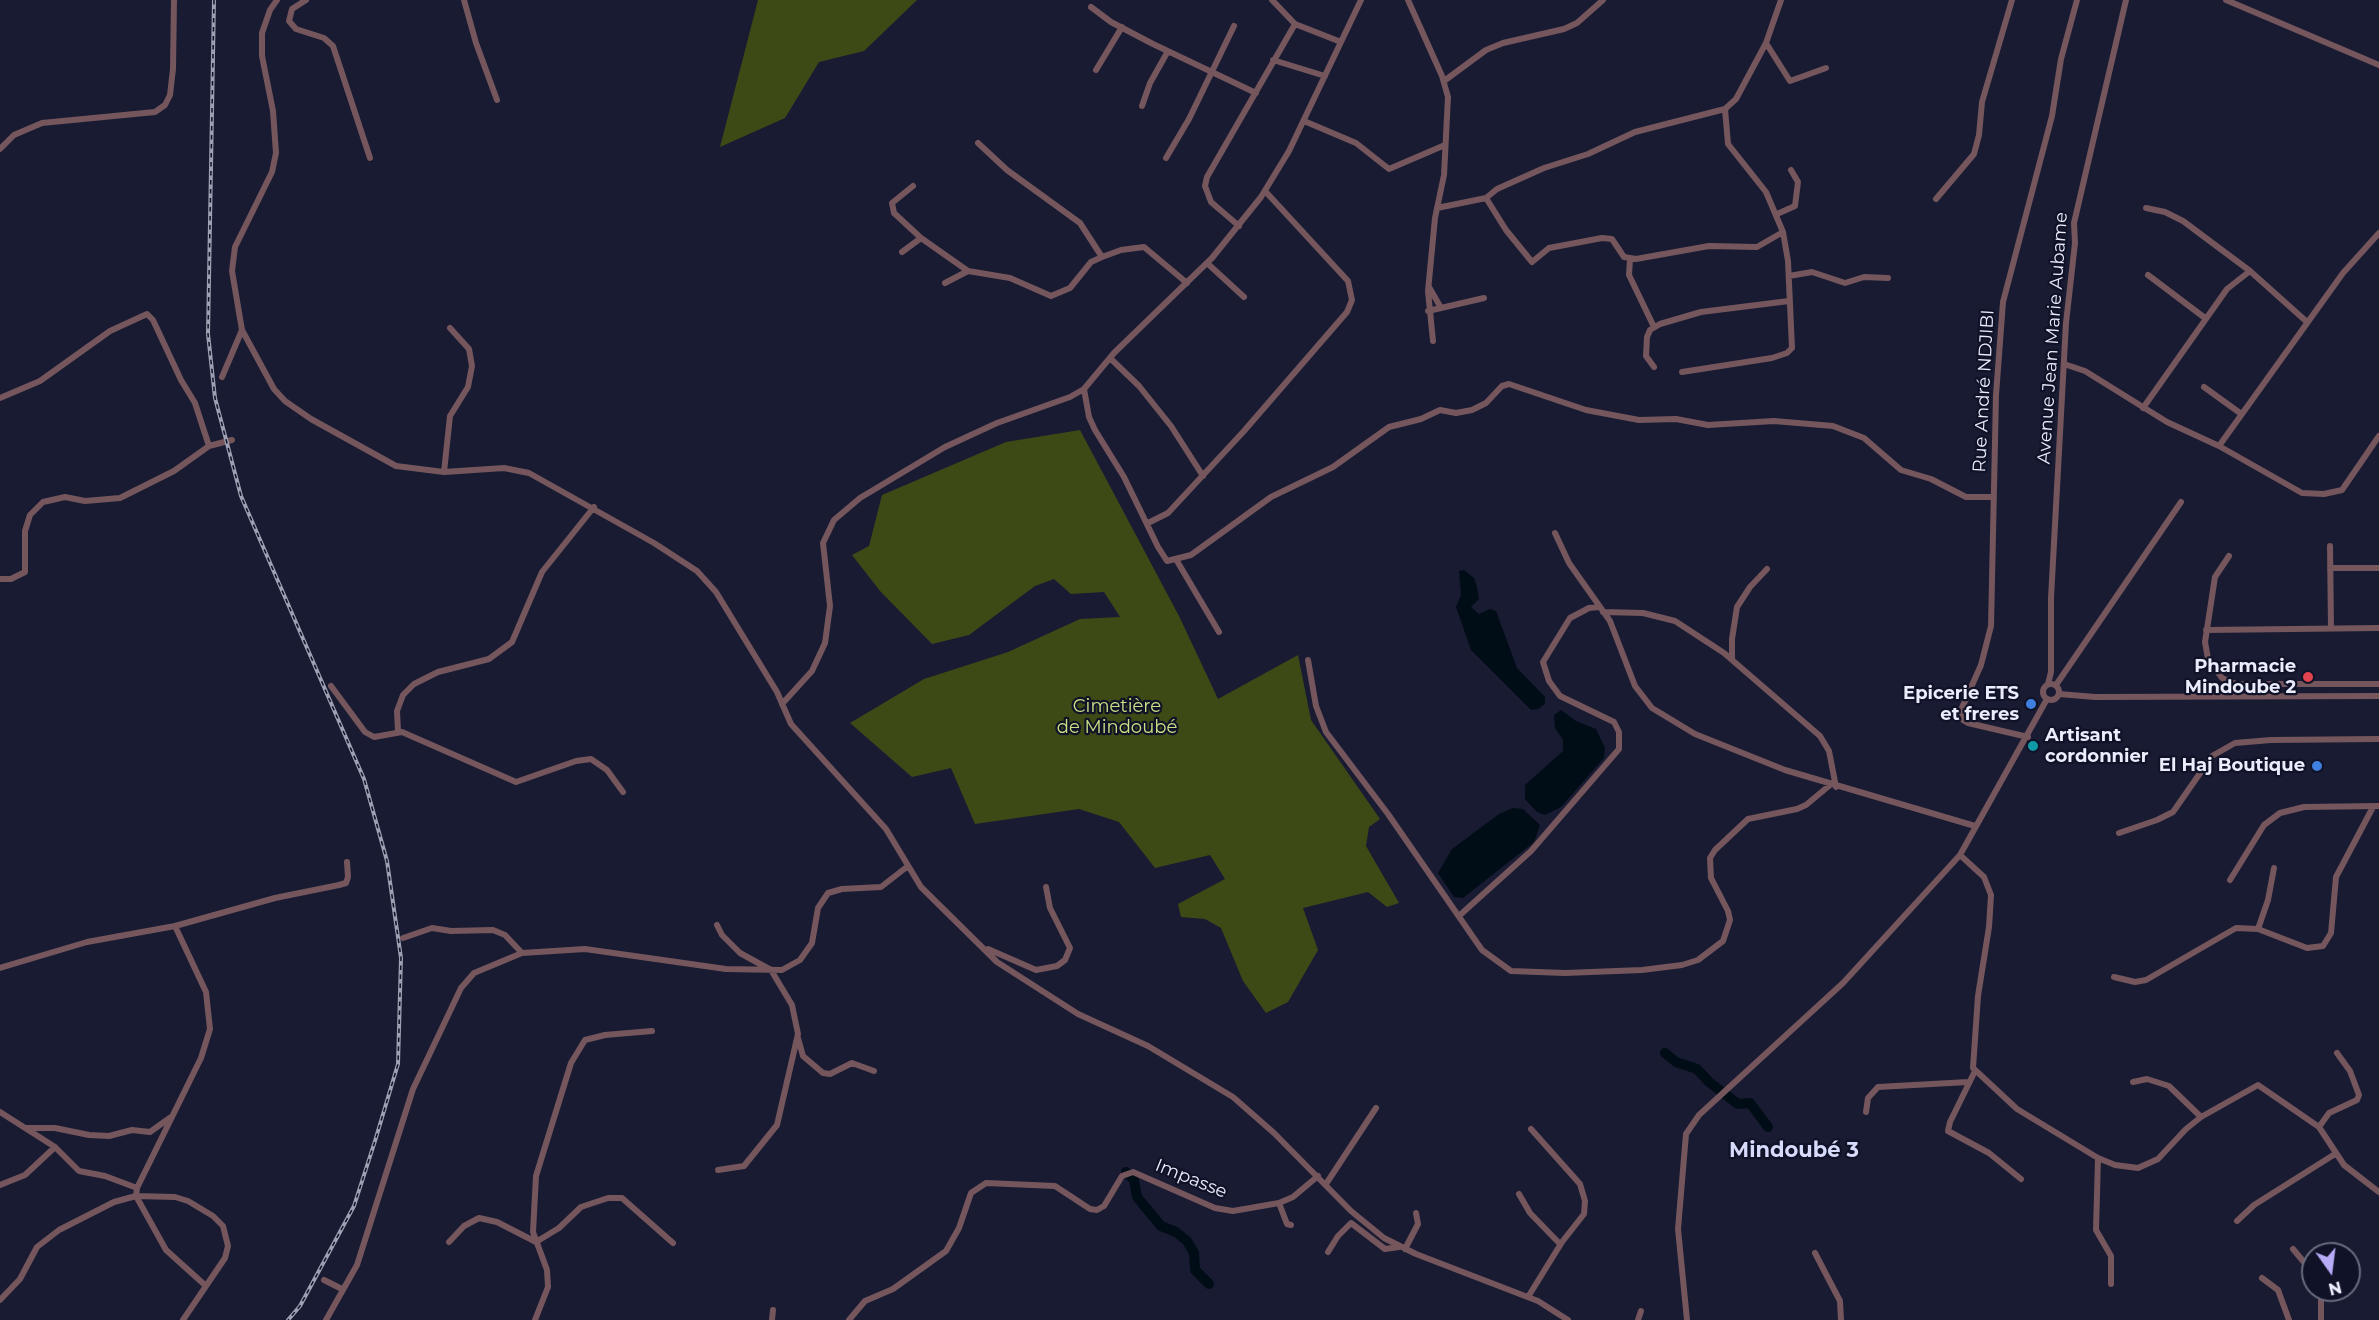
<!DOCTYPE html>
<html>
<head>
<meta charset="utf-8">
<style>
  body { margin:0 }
  #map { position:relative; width:2379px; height:1320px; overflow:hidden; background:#191b32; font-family:Montserrat,sans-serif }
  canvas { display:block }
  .north { position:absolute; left:2301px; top:1242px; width:60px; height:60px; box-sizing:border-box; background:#101228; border:2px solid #686a7d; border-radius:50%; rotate:166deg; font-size:16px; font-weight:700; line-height:24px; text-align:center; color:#ebedfd }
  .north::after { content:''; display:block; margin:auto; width:21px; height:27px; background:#b7abf7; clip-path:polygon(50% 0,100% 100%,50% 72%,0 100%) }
</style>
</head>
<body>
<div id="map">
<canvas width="2379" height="1320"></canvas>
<div class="north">N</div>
</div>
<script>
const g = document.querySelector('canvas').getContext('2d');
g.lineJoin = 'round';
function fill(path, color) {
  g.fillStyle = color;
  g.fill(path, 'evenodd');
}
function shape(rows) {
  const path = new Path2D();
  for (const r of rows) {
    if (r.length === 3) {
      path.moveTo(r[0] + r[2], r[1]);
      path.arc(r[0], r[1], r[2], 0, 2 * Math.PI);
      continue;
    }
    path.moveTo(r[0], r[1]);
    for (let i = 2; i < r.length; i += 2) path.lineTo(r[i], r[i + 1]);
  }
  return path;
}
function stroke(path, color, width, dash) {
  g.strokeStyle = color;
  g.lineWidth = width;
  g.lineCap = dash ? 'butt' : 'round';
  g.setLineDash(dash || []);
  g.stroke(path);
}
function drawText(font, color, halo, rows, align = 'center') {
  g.font = font + ' Montserrat,sans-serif';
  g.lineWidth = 4.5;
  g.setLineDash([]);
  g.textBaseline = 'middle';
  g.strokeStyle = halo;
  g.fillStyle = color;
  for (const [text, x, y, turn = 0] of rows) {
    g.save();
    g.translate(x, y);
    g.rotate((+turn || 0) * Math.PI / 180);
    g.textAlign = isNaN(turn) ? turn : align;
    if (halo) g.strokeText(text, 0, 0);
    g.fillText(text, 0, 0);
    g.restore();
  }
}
fill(shape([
  [758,0,917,0,864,51,819,62,785,118,720,147],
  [1080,430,1179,616,1218,699,1298,655,1311,720,1380,819,1369,827,1366,846,1399,903,1387,907,1368,892,1303,908,1318,950,1288,1002,1266,1013,1243,981,1221,928,1205,919,1181,917,1178,904,1225,879,1210,855,1155,868,1119,822,1079,809,975,824,951,768,912,777,850,723,924,679,1008,652,1080,619,1120,617,1104,592,1071,594,1054,579,1035,586,969,635,932,644,880,591,852,555,869,546,882,495,1006,442]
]), '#3e4a15');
fill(shape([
  [1464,570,1474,578,1477,587,1479,599,1471,607,1479,614,1490,609,1496,611,1517,668,1545,697,1545,704,1538,709,1531,710,1471,650,1456,607,1461,595,1459,571],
  [1561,710,1576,721,1596,729,1605,748,1604,758,1561,807,1545,815,1537,812,1525,799,1525,785,1563,751,1563,740,1555,728,1554,715],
  [1513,808,1523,809,1540,825,1534,842,1463,898,1454,897,1438,873,1452,849,1499,814]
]), '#000d16');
stroke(shape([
  [1665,1053,1676,1062,1697,1069,1709,1082,1738,1104,1750,1103,1768,1127],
  [1126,1172,1134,1180,1137,1197,1161,1226,1176,1232,1187,1241,1194,1253,1195,1270,1209,1284]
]), '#000d16', 10);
stroke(shape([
  [277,0,270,10,262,33,262,56,273,111,276,153,272,172,235,247,232,271,242,330,274,389,285,401,311,419,396,466,444,472,504,468,529,473,654,543,697,571,716,592,777,692,791,724,886,829,921,887,997,962,1078,1014,1148,1046,1233,1097,1274,1133,1351,1211,1384,1238,1416,1254,1538,1301,1568,1320],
  [306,0,292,9,289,21,296,29,324,38,333,46,370,158],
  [464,0,476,43,497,100],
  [1272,0,1295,24,1341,42],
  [1408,0,1442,76,1448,97,1444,175,1435,218,1428,291,1433,341],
  [2226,0,2379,65],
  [1091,7,1111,22,1153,44,1256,93],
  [1766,43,1790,81,1826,68],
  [1273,60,1325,76],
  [1096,70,1122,27],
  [1444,81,1486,50,1503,43,1564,29,1577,23,1603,0],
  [1142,106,1150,83,1168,51],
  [1304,121,1356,143,1389,169,1445,145],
  [978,143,1007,170,1080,223,1102,257],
  [0,149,14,135,42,123,155,112,165,105,170,95,173,69,174,0],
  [1166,158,1189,119,1234,26],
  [913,186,892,203,894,213,921,238,968,271,1010,278,1051,296,1070,288,1091,262,1102,257,1121,250,1144,247,1187,283],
  [1486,198,1506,230,1532,262,1549,248,1602,238,1612,239,1624,257,1636,259,1709,246,1757,247,1783,232],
  [1936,199,1974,154,1979,135,1982,102,2012,0],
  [1437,208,1486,198,1497,189,1544,168,1588,154,1635,132,1725,109,1736,99,1766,43,1781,0],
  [2146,208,2165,212,2183,221,2250,271,2307,322],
  [1777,214,1795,206,1798,182,1791,170],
  [1239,226,1211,202,1205,186,1207,177,1295,24],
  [902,252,921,238],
  [1630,259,1629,275,1654,327],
  [1207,263,1244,297],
  [2148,275,2205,318],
  [1789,276,1812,272,1845,283,1864,277,1888,278],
  [945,283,968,271],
  [1429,287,1441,308],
  [1428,311,1484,298],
  [1110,358,1139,386,1171,426,1203,476],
  [2064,364,2085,371,2167,422,2219,446,2302,493,2324,494,2342,490,2379,436],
  [1654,367,1646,356,1647,337,1650,330,1660,324,1701,312,1789,301],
  [1682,372,1772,358,1787,353,1792,348,1788,261,1783,232,1766,192,1728,144,1725,109],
  [222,377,242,330],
  [2204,387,2240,413],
  [1084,389,1089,417,1095,430,1124,477,1158,547,1167,561,1191,555,1271,497,1333,467,1389,427,1421,419,1440,410,1456,413,1472,410,1486,403,1502,386,1509,384,1586,410,1639,420,1676,419,1708,425,1774,421,1833,426,1864,438,1901,470,1931,479,1966,497,1994,497],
  [0,398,40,381,110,331,147,314,153,320,181,380,195,403,209,446],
  [2143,408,2227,289,2250,271],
  [2219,446,2343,273,2379,233],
  [444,472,450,416,468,387,472,366,469,349,450,328],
  [1148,523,1168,513,1244,431,1347,312,1352,300,1348,281,1265,191],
  [1555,533,1569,563,1610,621,1635,686,1652,708,1695,734,1785,770,1975,826],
  [2330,546,2331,628],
  [2229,556,2215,577,2205,642,2208,659,2222,678,2236,684,2379,684],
  [1177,561,1219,632],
  [2330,568,2379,568],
  [0,579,11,579,25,572,25,531,30,515,43,502,65,497,85,501,120,498,174,471,209,446,232,440],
  [1603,612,1643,613,1675,621,1724,653,1820,736,1829,751,1836,787],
  [2206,630,2379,628],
  [1732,659,1732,639,1737,607,1750,587,1767,569],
  [1308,660,1316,706,1326,732,1388,814,1482,950,1511,971,1565,973,1642,970,1682,965,1698,960,1723,941,1730,920,1728,911,1711,878,1710,858,1715,850,1748,819,1797,809,1806,805,1830,785],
  [2051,692,8],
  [2048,684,2051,672,2051,598,2066,323,2075,243,2074,223,2126,0],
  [2056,685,2181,502],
  [331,686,365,732,374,737,402,732,516,782,576,761,591,759,607,770,623,792],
  [2059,694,2095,697,2379,696],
  [782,704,812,671,825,643,830,606,823,543,834,520,860,498,945,447,997,423,1070,397,1084,389,1114,353,1212,258,1261,197,1289,151,1361,0],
  [398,731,397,711,403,695,414,684,438,672,489,659,512,642,542,572,594,507],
  [2028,737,1968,723,1963,720,1961,710,1981,665,1991,626,1996,395,2003,302,2052,116,2061,59,2077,0],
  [2119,833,2157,820,2173,812,2212,756,2235,743,2271,740,2379,739],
  [1960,855,1984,877,1991,895,1989,927,1978,996,1973,1068,2017,1109,2098,1158,2115,1165,2138,1168,2158,1159,2186,1129,2201,1117,2258,1085,2319,1127,2344,1165,2379,1192],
  [2230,880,2264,825,2280,813,2304,807,2379,806],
  [1460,915,1531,851,1619,749,1619,732,1614,722,1560,696,1549,681,1543,662,1570,618,1589,608,1599,607],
  [717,925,722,935,740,953,771,970,792,1005,798,1034,777,1125,744,1166,718,1170],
  [175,926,206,992,210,1029,201,1058,137,1188,136,1196,166,1250,206,1286],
  [2258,929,2268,900,2274,868],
  [403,938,432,928,451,931,493,930,505,935,522,953],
  [988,949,1036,970,1057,966,1065,960,1070,948,1050,908,1046,887],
  [0,968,87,942,175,926,275,898,339,885,346,883,348,877,347,862],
  [2114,977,2135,982,2146,980,2236,928,2258,929,2307,948,2323,946,2331,933,2336,877,2373,807],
  [798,1038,803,1056,823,1073,830,1074,852,1063,874,1071],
  [1975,1071,1950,1122,1948,1131,1989,1153,2021,1179],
  [2133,1082,2147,1079,2169,1086,2201,1117],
  [0,1112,55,1147,79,1171,105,1176,137,1188],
  [1866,1112,1868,1098,1878,1087,1968,1082],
  [2319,1127,2329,1113,2357,1100,2359,1095,2350,1071,2337,1053],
  [27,1128,55,1128,89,1135,109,1136,132,1130,150,1132,171,1117],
  [2098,1158,2096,1230,2111,1256,2111,1284],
  [1326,1184,1376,1108],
  [0,1185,25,1175,55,1147],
  [1519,1194,1530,1213,1560,1244],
  [1279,1203,1287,1224,1291,1225],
  [2237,1221,2254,1205,2335,1154],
  [449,1242,464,1226,479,1218,497,1222,536,1242,559,1228,581,1207,608,1198,622,1198,673,1243],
  [1405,1249,1418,1224,1416,1213],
  [2293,1249,2313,1273],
  [1328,1252,1338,1236,1351,1223,1385,1249,1399,1247],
  [1815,1253,1840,1301,1841,1320],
  [2262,1278,2278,1290,2289,1320],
  [324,1280,342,1289],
  [2321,1290,2321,1320],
  [1528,1297,1562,1242,1584,1214,1585,1201,1580,1184,1531,1129],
  [0,1300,20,1279,37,1247,59,1230,114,1202,136,1196,175,1197,188,1201,213,1216,223,1226,228,1246,225,1258,183,1320],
  [326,1320,357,1265,413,1089,461,988,474,973,522,953,585,949,726,969,782,970,800,960,812,943,818,908,828,893,842,889,881,887,908,866],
  [535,1320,548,1287,547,1270,533,1232,536,1176,571,1063,585,1040,605,1035,652,1031],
  [772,1320,773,1310],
  [849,1320,865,1301,893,1289,946,1251,959,1228,971,1193,986,1183,1055,1186,1090,1209,1097,1210,1104,1206,1122,1176,1133,1172,1215,1208,1233,1211,1279,1203,1293,1197,1318,1176],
  [1638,1320,1641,1311],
  [1687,1320,1678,1229,1686,1134,1699,1115,1843,983,1960,855,2047,699]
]), '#74565c', 6);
const rail = shape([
  [214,0,208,334,215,398,241,496,364,779,387,861,401,958,398,1064,375,1141,354,1206,300,1306,288,1320]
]);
stroke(rail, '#9d9fb2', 4);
stroke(rail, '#101228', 1.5, [4.5]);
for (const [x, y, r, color] of [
  [2308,677,6,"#e0444e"],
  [2031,704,6,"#3f7fe0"],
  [2033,746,6,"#0f9aa8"],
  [2317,766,6,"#3f7fe0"]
]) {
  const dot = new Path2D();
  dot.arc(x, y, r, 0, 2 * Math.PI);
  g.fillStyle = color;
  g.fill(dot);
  stroke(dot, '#101228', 2);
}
drawText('18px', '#ebedfd', '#101228', [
  ["Avenue Jean Marie Aubame",2053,338,-86],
  ["Rue André NDJIBI",1984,391,-87],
  ["Impasse",1191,1179,22]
]);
drawText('bold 18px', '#ebedfd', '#101228', [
  ["Pharmacie",2296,667],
  ["Mindoube 2",2296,688],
  ["Epicerie ETS",2019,694],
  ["et freres",2019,715],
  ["Artisant",2045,736,"left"],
  ["cordonnier",2045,757,"left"],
  ["El Haj Boutique",2305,766]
], 'right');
drawText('18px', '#cae285', '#101228', [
  ["Cimetière",1117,707],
  ["de Mindoubé",1117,728]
]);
drawText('bold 21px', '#d7dbfb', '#101228', [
  ["Mindoubé 3",1794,1151]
]);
</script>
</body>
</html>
